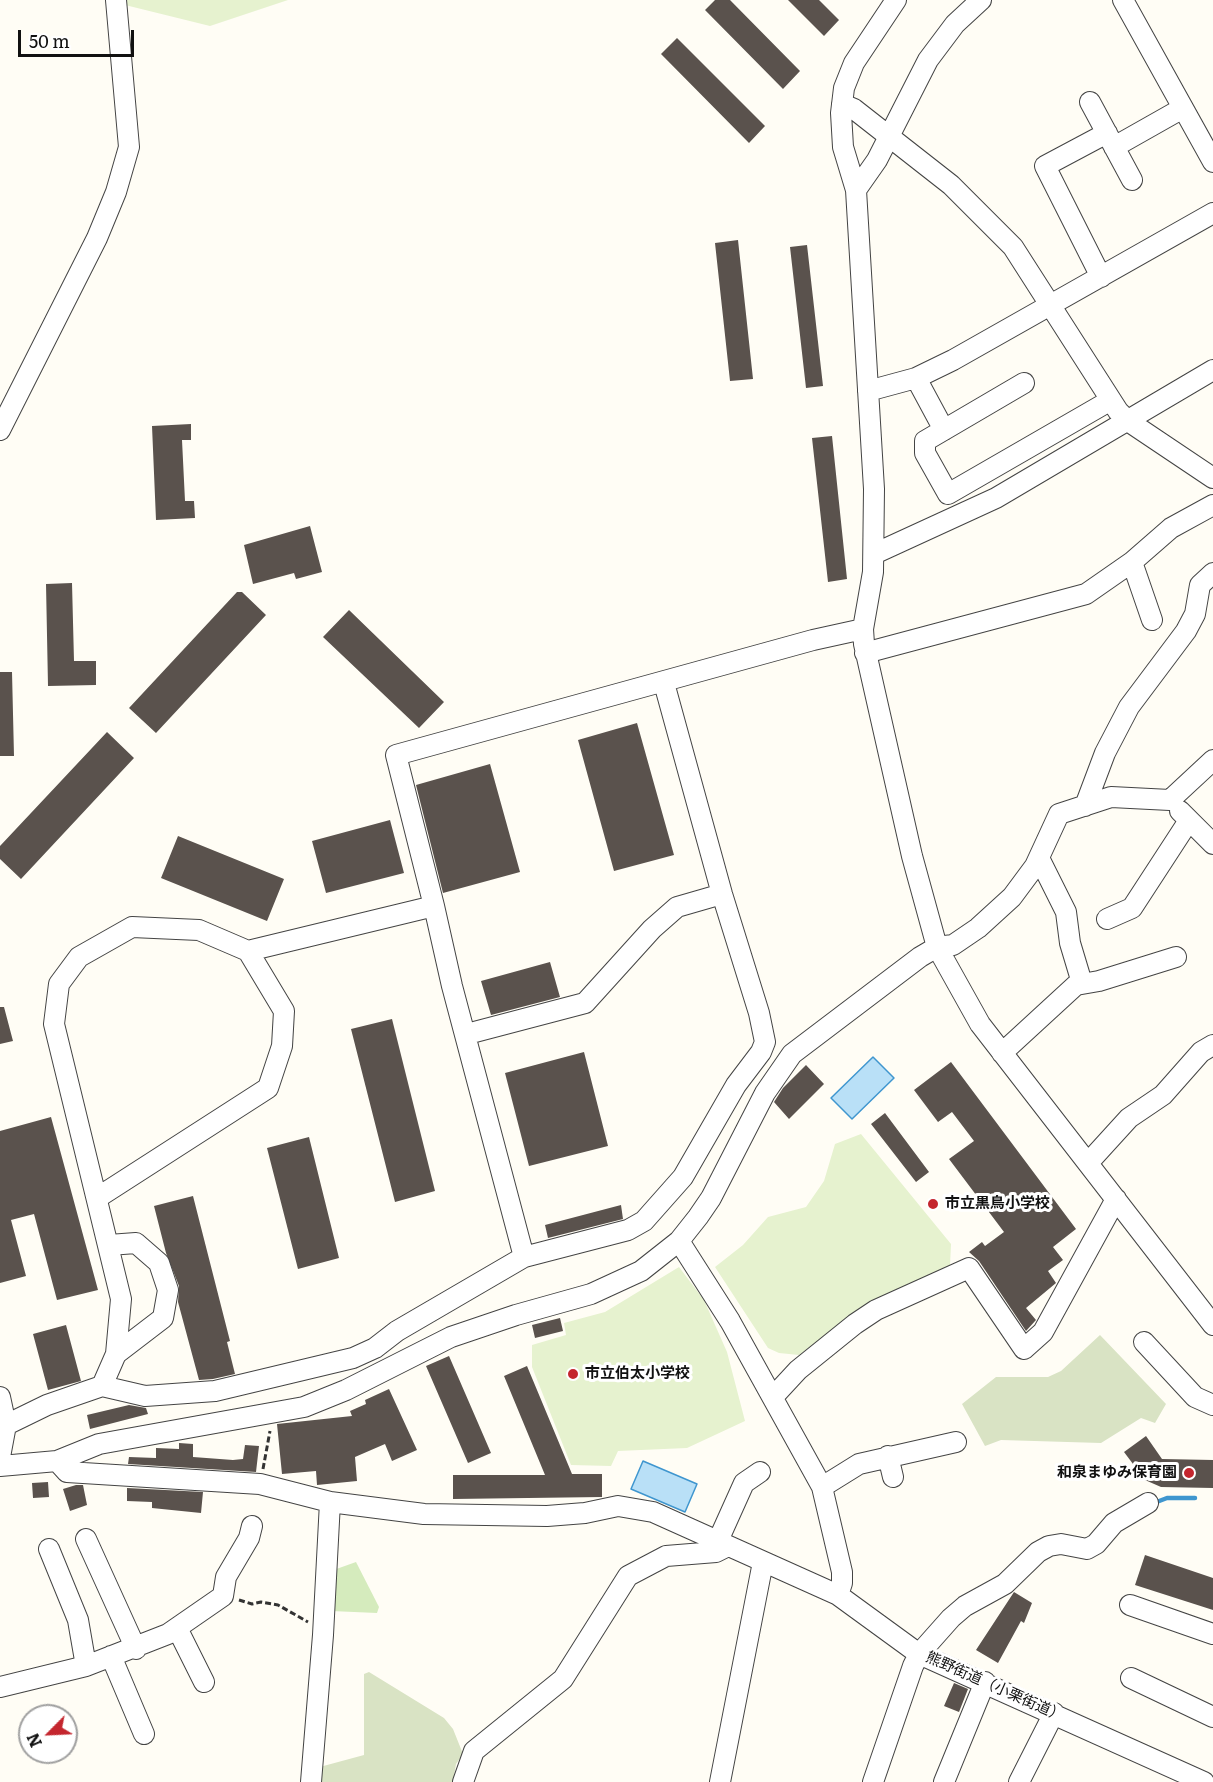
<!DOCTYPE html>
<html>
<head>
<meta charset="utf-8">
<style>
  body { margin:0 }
  #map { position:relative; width:1213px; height:1782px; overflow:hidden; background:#fffdf5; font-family:Literata,serif }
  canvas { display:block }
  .north { position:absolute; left:18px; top:1704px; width:60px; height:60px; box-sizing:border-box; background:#fff; border:2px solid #a0a0a0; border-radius:50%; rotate:246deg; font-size:16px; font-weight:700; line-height:24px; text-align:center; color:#111 }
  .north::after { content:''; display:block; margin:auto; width:21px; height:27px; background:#c4262e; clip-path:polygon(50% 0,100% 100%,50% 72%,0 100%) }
  .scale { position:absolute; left:18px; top:30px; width:116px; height:27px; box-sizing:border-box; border:3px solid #111; border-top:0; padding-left:8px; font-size:18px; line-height:21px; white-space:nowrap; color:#111; -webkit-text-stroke:4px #fff; paint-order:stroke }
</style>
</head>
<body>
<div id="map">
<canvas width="1213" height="1782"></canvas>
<div class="north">N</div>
<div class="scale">50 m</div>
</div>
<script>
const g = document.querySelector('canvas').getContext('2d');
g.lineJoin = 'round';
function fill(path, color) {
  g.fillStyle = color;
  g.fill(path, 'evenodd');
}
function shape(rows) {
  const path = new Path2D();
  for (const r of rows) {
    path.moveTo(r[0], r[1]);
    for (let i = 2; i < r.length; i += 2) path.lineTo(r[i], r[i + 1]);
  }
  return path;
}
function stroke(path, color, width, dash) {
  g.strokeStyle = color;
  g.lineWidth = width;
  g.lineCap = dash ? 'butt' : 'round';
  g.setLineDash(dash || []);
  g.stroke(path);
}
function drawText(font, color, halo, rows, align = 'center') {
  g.font = font + ' Literata,"Noto Sans JP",serif';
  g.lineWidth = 6;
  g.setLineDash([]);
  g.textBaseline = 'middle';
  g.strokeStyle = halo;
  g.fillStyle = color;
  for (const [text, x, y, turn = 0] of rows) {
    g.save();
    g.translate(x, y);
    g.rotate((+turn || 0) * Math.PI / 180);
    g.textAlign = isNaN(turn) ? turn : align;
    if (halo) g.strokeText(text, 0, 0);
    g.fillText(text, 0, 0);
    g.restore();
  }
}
fill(shape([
  [356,1562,379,1607,377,1613,331,1611,328,1572]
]), '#d5ebbd');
fill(shape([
  [1100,1335,1166,1404,1155,1423,1141,1418,1101,1443,1001,1440,985,1446,962,1404,996,1377,1048,1377,1061,1371],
  [369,1672,444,1718,453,1729,463,1754,456,1764,453,1782,315,1782,316,1768,364,1755,364,1674]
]), '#d9e3c4');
fill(shape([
  [120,0,288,0,210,26,121,4],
  [861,1134,951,1244,950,1266,840,1324,799,1355,779,1353,768,1348,715,1267,743,1245,768,1217,806,1207,824,1181,835,1144],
  [679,1267,704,1300,727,1352,745,1421,687,1448,618,1451,611,1466,571,1465,532,1367,532,1345,566,1335,564,1323,605,1312]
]), '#e6f2cf');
const water = shape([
  [873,1057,894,1078,852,1119,831,1098,873,1057],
  [643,1461,697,1484,685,1512,631,1489,643,1461]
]);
fill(water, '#b9e0f7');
stroke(water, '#3f96cf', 1.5);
stroke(shape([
  [1154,1503,1167,1498,1195,1498]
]), '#3f96cf', 4.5);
fill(shape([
  [715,0,730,0,800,71,783,89,705,10],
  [788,0,819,0,839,20,824,36],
  [677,38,765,126,749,143,661,54],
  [738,240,753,379,730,381,715,243],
  [807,245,823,386,806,388,790,247],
  [191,424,191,440,182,440,185,501,194,501,195,518,156,520,152,426],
  [832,436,847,579,828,582,812,438],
  [310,526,322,572,296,579,294,573,253,584,244,545],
  [72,583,74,661,96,661,96,685,48,686,46,584],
  [237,592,242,592,266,615,156,733,129,708],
  [349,610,444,702,419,728,323,637],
  [0,672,12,672,14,756,0,756],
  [637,723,674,855,614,871,578,740],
  [107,732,134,758,21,879,0,859,0,846],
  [490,764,520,872,443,893,416,785],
  [390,820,404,873,326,893,312,841],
  [178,836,284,879,267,921,161,878],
  [550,962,560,997,491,1015,481,981],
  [0,1007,4,1007,13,1041,0,1044],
  [392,1019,435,1191,395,1202,351,1029],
  [584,1052,608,1146,529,1166,505,1073],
  [951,1062,1076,1229,1053,1247,1063,1260,1048,1271,1056,1283,1026,1308,1036,1320,1026,1331,979,1261,969,1252,982,1242,985,1246,1004,1232,949,1159,974,1141,952,1112,938,1122,914,1090],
  [806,1065,824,1084,789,1119,774,1102,783,1088],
  [885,1113,929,1172,916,1182,871,1124],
  [51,1117,98,1290,57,1300,34,1214,11,1220,26,1276,0,1283,0,1131],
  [309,1137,339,1258,298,1269,267,1148],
  [193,1196,230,1341,227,1342,235,1374,213,1379,199,1380,178,1302,179,1286,166,1253,154,1206],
  [621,1205,623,1219,548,1238,545,1225],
  [560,1318,563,1331,535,1338,532,1325],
  [66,1325,81,1381,48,1390,33,1334],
  [449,1356,491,1453,468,1463,426,1366],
  [527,1366,572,1474,602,1474,602,1497,453,1499,453,1475,545,1475,504,1376],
  [389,1389,417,1450,392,1461,385,1444,355,1457,357,1481,317,1485,316,1471,282,1474,277,1424,352,1416,350,1411,366,1404,365,1400],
  [129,1405,146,1408,148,1414,90,1429,87,1415],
  [1146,1436,1162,1459,1213,1460,1213,1488,1161,1487,1145,1480,1124,1452],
  [179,1443,193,1444,193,1457,233,1460,243,1459,245,1445,259,1446,256,1472,128,1464,129,1457,156,1458,156,1448,179,1449],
  [48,1482,49,1497,33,1498,32,1483],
  [76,1485,83,1485,87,1505,70,1511,63,1489],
  [127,1488,203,1492,201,1513,152,1508,152,1502,127,1501],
  [1145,1555,1213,1578,1213,1610,1135,1585],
  [1014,1592,1032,1603,1024,1623,1021,1621,998,1663,976,1650],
  [954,1683,968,1689,959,1712,944,1706]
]), '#5a524d');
const minor = shape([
  [896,0,854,63,844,88,841,113,843,147,856,190,874,489,873,572,863,629,864,644,912,856,937,947,980,1024,1213,1325],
  [1123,0,1213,162],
  [1090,102,1132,180],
  [842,104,854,109,951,185,1013,247,1118,411,1128,421,1213,478],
  [1114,147,1183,108],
  [856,190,877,160,928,60,955,24,981,0],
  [1101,277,1045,166,1107,133],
  [916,378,944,430],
  [1024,383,925,441,925,453,948,494,1111,400],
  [868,391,916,378,953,360,1213,213],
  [0,430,97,238,116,192,129,147,116,0],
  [874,554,996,498,1213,370],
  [1132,562,1152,620],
  [865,653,1086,594,1132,562,1171,528,1213,505],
  [1085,806,1105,753,1129,707,1186,631,1195,614,1200,585,1213,573],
  [1180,811,1213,844],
  [1039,858,1066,912,1070,943,1082,983],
  [434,906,452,986,524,1257],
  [1107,919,1132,908,1188,822],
  [248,951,434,906,396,755,813,640,863,629],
  [467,1034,585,1003,652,929,677,907,722,894],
  [1002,1053,1076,985,1099,981,1176,957],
  [1088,1163,1129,1118,1163,1095,1201,1052,1213,1045],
  [679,1241,730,1321,822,1487,842,1572,842,1583,838,1595],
  [109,1245,136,1243,159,1263,168,1290,163,1318,116,1354],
  [1144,1342,1195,1397,1213,1405],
  [102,1386,145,1396,215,1391,353,1358,375,1348,397,1331,524,1257,628,1230,644,1221,683,1177,736,1085,761,1052,765,1042,759,1013,722,894,664,683],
  [0,1397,6,1425,0,1457],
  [773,1397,798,1370,855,1324,876,1310,969,1268,1024,1349,1043,1332,1116,1199],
  [6,1425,47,1405,102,1386,116,1354,121,1299,54,1024,59,984,79,957,132,927,199,930,248,951,284,1011,282,1046,268,1088,97,1198],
  [888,1456,893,1477],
  [57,1461,67,1472,260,1484,330,1502,424,1514,547,1516,585,1513,618,1506,653,1512,838,1595,919,1654,1204,1782],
  [0,1466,57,1461,99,1444,304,1407,346,1390,451,1337,516,1315,591,1294,641,1271,679,1241,698,1217,711,1198,765,1093,792,1054,920,957,937,947,953,945,978,928,1012,897,1035,866,1059,814,1111,797,1170,800,1213,760],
  [822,1487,859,1464,956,1442],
  [86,1539,136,1649],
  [717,1543,744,1483,760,1472],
  [49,1549,78,1620,86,1666],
  [1130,1605,1213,1634],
  [177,1628,204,1682],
  [111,1656,144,1734],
  [1131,1678,1213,1717],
  [0,1687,86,1666,168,1634,223,1596,226,1577,249,1538,252,1526],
  [311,1782,323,1635,330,1502],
  [463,1782,474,1751,563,1679,628,1576,666,1556,716,1552,726,1547],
  [720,1782,763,1562],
  [873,1782,913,1666,919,1654,951,1618,965,1606,1005,1584,1038,1552,1049,1546,1061,1544,1087,1549,1096,1544,1114,1523,1148,1503],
  [944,1782,985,1682],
  [1019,1782,1054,1713]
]);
stroke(minor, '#444', 22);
stroke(shape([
  [263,1469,270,1431],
  [239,1600,252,1604,261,1602,278,1605,308,1622]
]), '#333', 3, [6, 3]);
stroke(minor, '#fff', 20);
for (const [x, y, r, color] of [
  [933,1204,6,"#c4262e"],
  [573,1374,6,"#c4262e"],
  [1189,1473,6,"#c4262e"]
]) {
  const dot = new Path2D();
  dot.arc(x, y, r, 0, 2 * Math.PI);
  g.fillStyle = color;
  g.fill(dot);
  stroke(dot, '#fff', 2);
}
drawText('bold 15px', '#111', '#fff', [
  ["市立黒鳥小学校",945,1204],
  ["市立伯太小学校",585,1374],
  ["和泉まゆみ保育園",1177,1473,"right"]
], 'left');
drawText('15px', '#111', '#fff', [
  ["熊野街道（小栗街道）",995,1687,24]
]);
</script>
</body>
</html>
